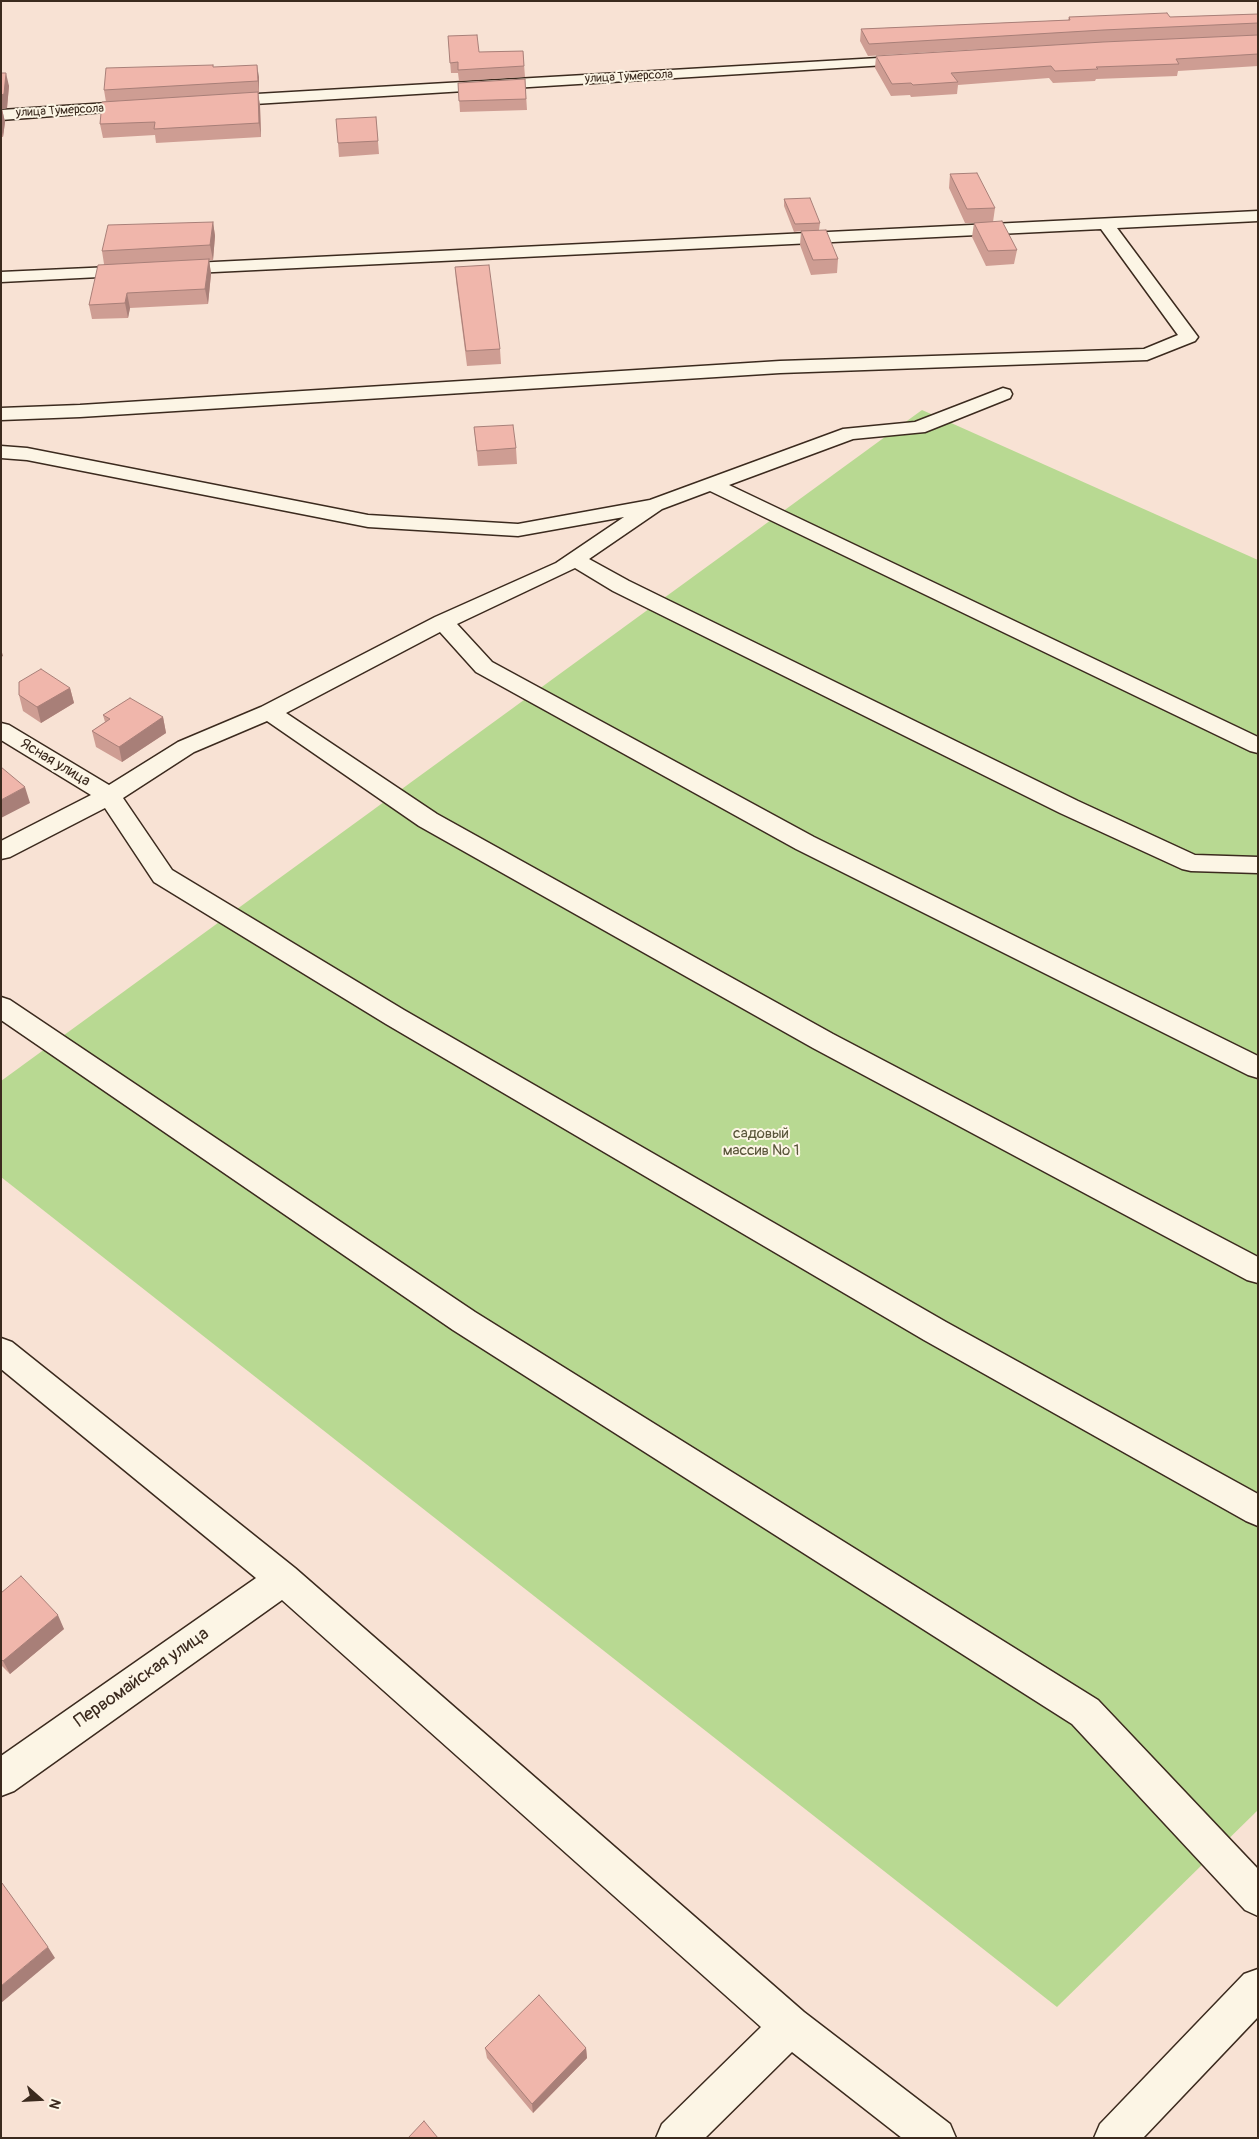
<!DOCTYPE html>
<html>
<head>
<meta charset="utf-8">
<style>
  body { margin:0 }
  #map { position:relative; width:1259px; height:2139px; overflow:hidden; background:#f8e2d4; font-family:Pangolin,sans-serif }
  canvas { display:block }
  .frame { position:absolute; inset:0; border:2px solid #3b2a1e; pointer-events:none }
  .north { position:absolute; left:15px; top:2074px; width:50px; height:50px; -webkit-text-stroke:4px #fcf5e5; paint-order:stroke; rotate:109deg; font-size:14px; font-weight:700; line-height:20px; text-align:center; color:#3b2a1e }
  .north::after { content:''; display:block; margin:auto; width:18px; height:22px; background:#3b2a1e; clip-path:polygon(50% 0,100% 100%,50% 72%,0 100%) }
</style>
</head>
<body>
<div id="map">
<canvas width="1259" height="2139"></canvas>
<div class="frame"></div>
<div class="north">N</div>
</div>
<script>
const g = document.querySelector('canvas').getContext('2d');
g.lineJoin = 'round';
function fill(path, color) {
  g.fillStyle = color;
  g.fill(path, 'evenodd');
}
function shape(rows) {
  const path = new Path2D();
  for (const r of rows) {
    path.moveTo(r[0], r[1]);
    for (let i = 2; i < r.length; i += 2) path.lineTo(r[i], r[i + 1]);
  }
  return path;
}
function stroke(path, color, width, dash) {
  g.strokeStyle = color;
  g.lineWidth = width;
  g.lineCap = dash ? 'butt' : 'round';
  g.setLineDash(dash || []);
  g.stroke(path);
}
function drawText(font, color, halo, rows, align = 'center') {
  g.font = font + ' Pangolin,sans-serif';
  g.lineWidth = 4;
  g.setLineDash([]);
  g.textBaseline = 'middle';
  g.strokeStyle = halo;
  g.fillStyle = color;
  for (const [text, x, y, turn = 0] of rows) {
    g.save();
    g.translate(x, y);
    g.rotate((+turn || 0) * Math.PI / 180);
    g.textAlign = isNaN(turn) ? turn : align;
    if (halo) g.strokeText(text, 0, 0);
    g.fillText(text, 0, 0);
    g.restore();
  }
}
fill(shape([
  [922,410,1258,560,1258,1810,1057,2007,1,1177,1,1081]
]), '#b8d992');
const minor = shape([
  [913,56,918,57,920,60,918,63,222,106,217,104,214,101,217,98,222,96,913,56],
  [139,101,144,103,147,106,144,109,1,120,1,110,139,101],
  [1258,211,1258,221,1117,228,1198,337,1195,341,1147,360,780,373,80,417,1,420,1,408,80,405,780,361,1144,349,1178,335,1101,229,173,274,167,273,164,269,167,265,173,264,1258,211],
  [133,266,139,267,142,271,139,275,1,282,1,272,133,266],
  [1003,388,1010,390,1012,394,1010,398,925,432,853,439,729,485,1258,737,1258,753,1250,751,710,491,662,509,589,559,629,581,1078,801,1195,855,1258,857,1258,873,1191,871,1182,869,1060,813,613,591,575,568,457,624,492,662,814,837,1258,1056,1258,1078,1248,1075,796,849,476,672,440,632,286,713,437,814,833,1034,1258,1257,1258,1283,1247,1280,813,1048,419,826,267,721,194,752,123,798,172,870,404,1010,946,1322,1258,1494,1258,1526,1246,1521,924,1340,386,1024,154,882,105,808,10,857,1,859,1,841,91,795,1,740,1,723,9,725,109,785,178,742,261,707,435,617,556,563,624,517,518,536,368,527,27,460,1,458,1,446,27,448,368,515,518,524,650,500,843,429,915,422,1003,388],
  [1,997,10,1000,475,1312,1098,1700,1258,1869,1258,1916,1245,1910,1072,1724,453,1330,1,1020,1,997],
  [1,1338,12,1342,295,1568,804,2012,950,2124,956,2138,902,2138,792,2052,705,2138,656,2138,662,2124,761,2027,282,1600,14,1791,1,1796,1,1756,256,1578,1,1369,1,1338],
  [1258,1969,1258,2017,1143,2138,1094,2138,1100,2124,1244,1974,1258,1969]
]);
stroke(minor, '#3b2a1e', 3);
fill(minor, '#fcf5e5');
fill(shape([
  [1258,14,1258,66,1178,71,1177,76,1096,79,1095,81,1053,83,1049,78,958,85,957,94,911,97,910,95,891,96,875,68,876,56,999,48,868,56,860,41,861,29,1068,20,1069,17,1170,17],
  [448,36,479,52,523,51,525,77,459,81,458,73,451,73],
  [213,67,259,77,259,93,258,93,260,106,261,137,156,143,155,135,103,138,100,124,106,102,104,90],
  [1,73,9,86,7,108,2,109,5,122,3,137,1,137],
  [525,79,527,110,460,112,458,83],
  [376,117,379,154,339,157,338,143],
  [950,174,995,208,993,222,1017,250,1014,264,986,266,972,237,974,223,965,223,949,188],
  [784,199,820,223,819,230,838,259,837,273,811,275,800,245,801,231,794,232,784,206],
  [213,222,215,236,213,260,209,260,211,274,208,304,130,308,128,318,92,319,89,305,104,264,102,251],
  [455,267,500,349,501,364,467,366,456,281],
  [474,427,516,448,517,464,478,466],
  [70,688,74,703,41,723,23,711,19,695],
  [103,715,163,717,166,733,122,762,96,747,92,731,105,722],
  [1,1593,64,1629,10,1674,1,1665],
  [485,2048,586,2048,587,2058,533,2113,487,2058]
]), '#ce9d93');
fill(shape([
  [257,65,259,77,259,93,258,81],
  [6,73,9,86,7,108,2,109,5,122,3,137,1,128,1,95],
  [258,92,260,106,261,137,259,123],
  [213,222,215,236,213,260,210,245],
  [209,259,211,274,208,304,205,289],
  [127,293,130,308,128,318,125,303],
  [1,649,3,656,1,657],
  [70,688,74,703,41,723,37,707],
  [163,717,166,733,122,762,119,747],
  [25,787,30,803,1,818,1,800],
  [58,1615,64,1629,10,1674,3,1661],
  [48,1947,55,1958,1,2003,1,1986],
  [586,2048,587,2058,533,2113,532,2104]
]), '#a87f78');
const building = shape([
  [1167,13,1170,17,1258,14,1258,23,1103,30,869,44,861,29,1070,20,1069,17,1167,13],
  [477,35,479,52,523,51,524,66,458,70,458,62,450,63,448,36,477,35],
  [1258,35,1258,54,1176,59,1179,64,1096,67,1098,69,1055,71,1051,66,951,73,958,82,913,85,911,83,892,84,876,56,1103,42,1258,35],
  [213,65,213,67,257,65,258,81,104,90,106,68,213,65],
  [1,73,6,73,4,94,1,95,1,73],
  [525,79,526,99,459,101,458,83,525,79],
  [258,92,259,123,154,129,155,122,100,124,102,102,258,92],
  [376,117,378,141,338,143,336,119,376,117],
  [977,173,995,208,967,209,950,174,977,173],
  [810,198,820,223,795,224,784,199,810,198],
  [1002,221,1017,250,988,251,974,223,1002,221],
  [213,222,210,245,102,251,108,225,213,222],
  [826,230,838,259,813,260,801,231,826,230],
  [209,259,205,289,127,293,125,303,89,305,98,265,209,259],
  [489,265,500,349,466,351,455,267,489,265],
  [513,425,516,448,477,451,474,427,513,425],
  [41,669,70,688,37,707,19,695,19,682,41,669],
  [130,698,163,717,119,747,92,731,110,719,103,715,130,698],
  [1,767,25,787,1,800,1,767],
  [21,1576,58,1615,3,1661,1,1659,1,1593,21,1576],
  [1,1883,2,1883,48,1947,1,1986,1,1883],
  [539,1995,586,2048,532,2104,485,2048,539,1995],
  [424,2121,438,2138,408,2138,424,2121]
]);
fill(building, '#f0b6ab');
stroke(building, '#a87f78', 1);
drawText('12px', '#3b2a1e', '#fcf5e5', [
  ["улица Тумерсола",629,77,-3],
  ["улица Тумерсола",60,111,-3]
]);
drawText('15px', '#3b2a1e', '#fcf5e5', [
  ["Ясная улица",55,763,31]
]);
drawText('15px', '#5a563b', '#fcf5e5', [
  ["садовый",761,1134],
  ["массив № 1",761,1151]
]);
drawText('18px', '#3b2a1e', '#fcf5e5', [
  ["Первомайская улица",142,1678,-35]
]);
</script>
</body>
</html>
